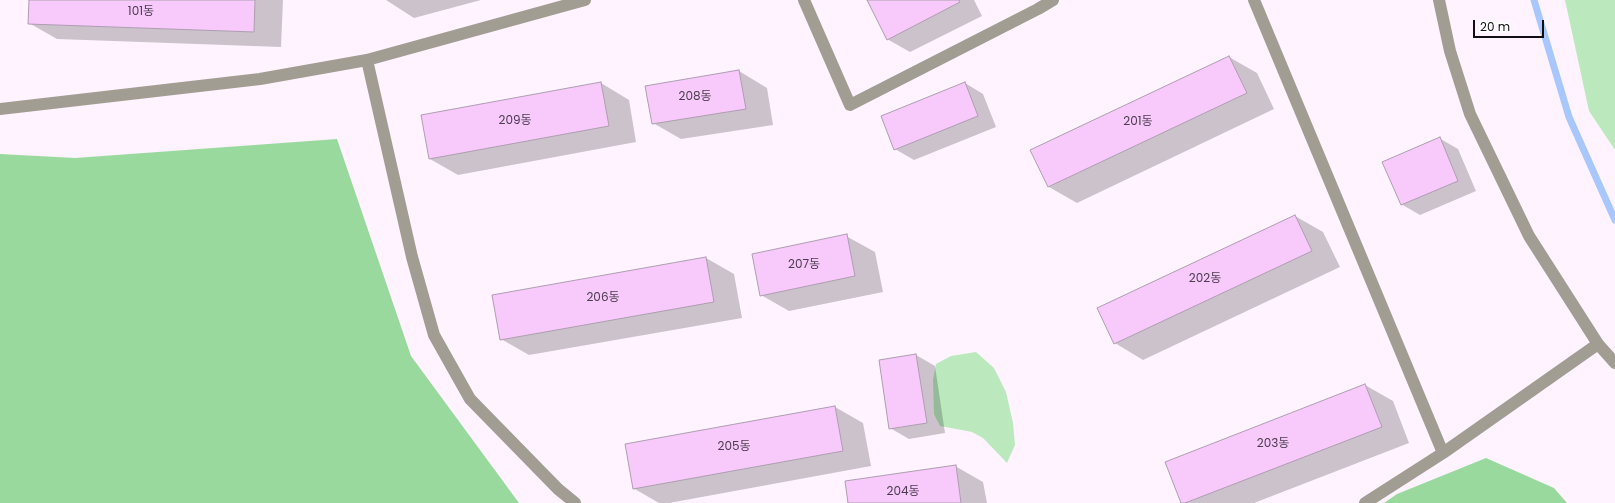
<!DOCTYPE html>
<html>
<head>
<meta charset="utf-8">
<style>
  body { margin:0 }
  #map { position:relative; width:1615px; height:503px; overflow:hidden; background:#fef3ff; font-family:Poppins,sans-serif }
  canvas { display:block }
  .scale { position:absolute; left:1473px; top:20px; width:71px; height:18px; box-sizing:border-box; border:2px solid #130d14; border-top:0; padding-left:5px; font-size:12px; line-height:14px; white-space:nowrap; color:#130d14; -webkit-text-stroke:3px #fff; paint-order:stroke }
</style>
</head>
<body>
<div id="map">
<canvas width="1615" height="503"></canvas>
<div class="scale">20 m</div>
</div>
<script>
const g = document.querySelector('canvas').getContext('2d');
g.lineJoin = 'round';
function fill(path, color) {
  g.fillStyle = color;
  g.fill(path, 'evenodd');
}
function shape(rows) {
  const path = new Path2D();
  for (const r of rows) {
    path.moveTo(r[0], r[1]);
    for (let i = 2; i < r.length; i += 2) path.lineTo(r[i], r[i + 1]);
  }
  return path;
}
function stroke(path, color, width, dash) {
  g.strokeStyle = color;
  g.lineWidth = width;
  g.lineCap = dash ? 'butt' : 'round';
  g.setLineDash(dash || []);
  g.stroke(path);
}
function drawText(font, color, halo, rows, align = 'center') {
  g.font = font + ' Poppins,"Noto Sans KR",sans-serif';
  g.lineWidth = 3;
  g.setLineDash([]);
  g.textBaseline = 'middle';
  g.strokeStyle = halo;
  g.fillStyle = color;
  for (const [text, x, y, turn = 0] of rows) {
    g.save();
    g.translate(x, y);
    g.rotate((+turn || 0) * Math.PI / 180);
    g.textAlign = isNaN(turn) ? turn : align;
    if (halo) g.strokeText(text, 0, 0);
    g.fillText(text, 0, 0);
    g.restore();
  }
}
fill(shape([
  [1565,0,1615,0,1615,150,1589,111],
  [976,352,994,368,1006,392,1013,423,1015,445,1007,463,983,438,972,432,940,426,934,414,933,380,936,364,951,356]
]), '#bbe9bd');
fill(shape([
  [337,139,411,356,519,503,0,503,0,154,75,158],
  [1486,458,1554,488,1567,503,1384,503,1397,494]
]), '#9ad99e');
fill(shape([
  [30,0,283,0,281,47,57,39,29,23],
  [386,0,481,0,414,18],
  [868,0,974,0,982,16,910,52,887,39],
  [1229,57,1257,73,1274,109,1077,203,1049,187,1031,151],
  [739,71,767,88,773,125,681,139,653,123,646,86],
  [601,83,629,100,636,142,458,175,430,159],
  [965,83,983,94,996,127,914,160,895,149],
  [1439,138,1458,149,1476,191,1420,215,1401,204],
  [1295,216,1323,232,1340,267,1143,360,1115,343],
  [846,236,875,252,883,292,789,311,761,295],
  [706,258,734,274,742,318,529,355,501,339,493,296],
  [916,355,935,366,945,433,909,439,890,428],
  [1365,385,1393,401,1409,443,1254,503,1182,503],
  [835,407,863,423,871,466,669,503,659,503,633,488],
  [955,466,983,482,987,503,849,503]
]), '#0003');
stroke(shape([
  [1534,0,1569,117,1615,220]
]), '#a8c7fc', 7);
const building = shape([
  [29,0,255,0,254,32,28,24,29,0],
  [867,0,959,0,960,2,887,40,867,0],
  [1229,56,1247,93,1048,187,1030,150,1229,56],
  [739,70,746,109,652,124,645,86,739,70],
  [601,82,609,126,429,159,421,115,601,82],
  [965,82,978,116,894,150,881,116,965,82],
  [1440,137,1458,181,1401,205,1382,162,1440,137],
  [1295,215,1312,251,1114,344,1097,308,1295,215],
  [847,234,855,276,760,296,752,254,847,234],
  [706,257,714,302,500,340,492,295,706,257],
  [916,354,927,423,889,429,879,360,916,354],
  [1365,384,1382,427,1185,503,1181,503,1165,462,1365,384],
  [835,406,843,451,633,489,625,444,835,406],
  [956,465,961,503,848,503,845,481,956,465]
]);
fill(building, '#f7cafb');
stroke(building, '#ae9db0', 1);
stroke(shape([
  [804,0,850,105,1038,9,1053,0],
  [1254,0,1443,453],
  [1439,0,1450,51,1470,114,1529,236,1598,344,1615,363],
  [367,60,412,257,434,335,470,399,558,489,575,503],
  [0,109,260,79,367,60,585,0],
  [1365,503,1443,453,1598,344]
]), '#a29d93', 12);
drawText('12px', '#4c3c4e', null, [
  ["101동",141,12],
  ["208동",695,97],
  ["209동",515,121],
  ["201동",1138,122],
  ["207동",804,265],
  ["202동",1205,279],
  ["206동",603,298],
  ["203동",1273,444],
  ["205동",734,447],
  ["204동",903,492]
]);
</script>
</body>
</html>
